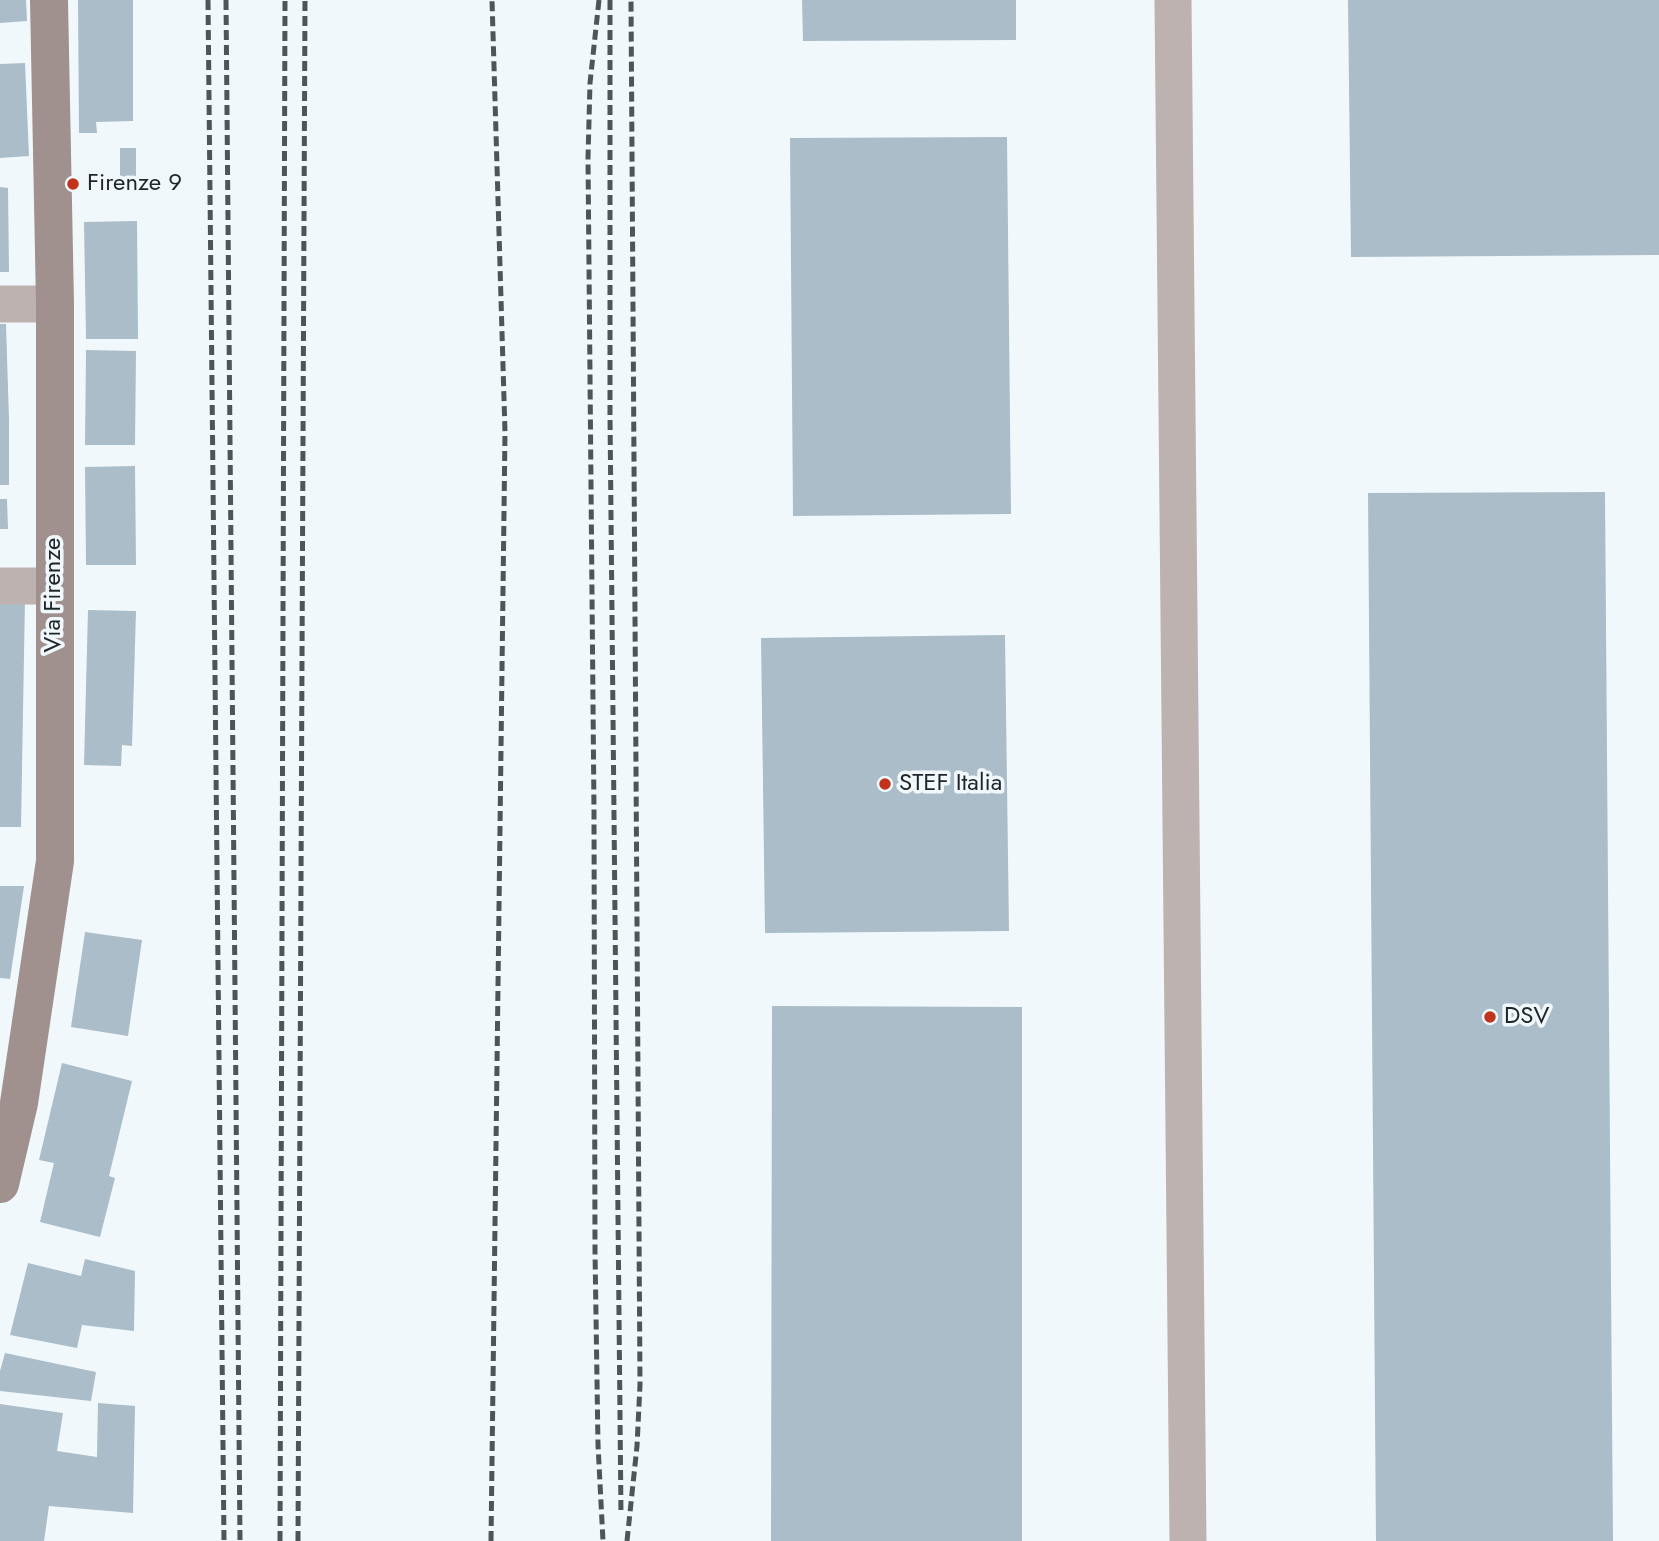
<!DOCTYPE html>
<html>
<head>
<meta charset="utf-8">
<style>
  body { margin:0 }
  canvas { display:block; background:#f0f8fc }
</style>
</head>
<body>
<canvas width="1659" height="1541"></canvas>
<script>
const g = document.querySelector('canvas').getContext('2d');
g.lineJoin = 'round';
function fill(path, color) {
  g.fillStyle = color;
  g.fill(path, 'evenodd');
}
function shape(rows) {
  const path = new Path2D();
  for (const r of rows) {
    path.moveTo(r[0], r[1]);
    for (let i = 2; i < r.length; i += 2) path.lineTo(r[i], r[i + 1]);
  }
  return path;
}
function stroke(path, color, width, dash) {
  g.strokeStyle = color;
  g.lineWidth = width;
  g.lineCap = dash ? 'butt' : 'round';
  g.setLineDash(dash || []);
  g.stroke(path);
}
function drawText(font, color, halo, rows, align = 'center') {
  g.font = font + ' Jost,sans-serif';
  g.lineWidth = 7;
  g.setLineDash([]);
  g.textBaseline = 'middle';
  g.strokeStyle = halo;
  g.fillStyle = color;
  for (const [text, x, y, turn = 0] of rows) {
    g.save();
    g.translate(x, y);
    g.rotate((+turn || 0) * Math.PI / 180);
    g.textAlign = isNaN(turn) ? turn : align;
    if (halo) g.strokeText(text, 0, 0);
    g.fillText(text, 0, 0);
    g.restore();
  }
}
fill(shape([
  [0,0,26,0,27,21,0,23],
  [78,0,133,0,133,121,96,122,97,133,79,133],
  [802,0,1016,0,1016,40,803,41],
  [1348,0,1659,0,1659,255,1351,257],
  [25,63,29,156,0,158,0,64],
  [1007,137,1011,514,793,516,790,138],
  [120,148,136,148,136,178,120,178],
  [0,187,8,188,9,272,0,272],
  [137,221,138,339,86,339,84,222],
  [0,324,6,324,9,420,9,485,0,485],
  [86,350,136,351,135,445,85,445],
  [135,466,136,565,86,565,85,467],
  [1605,492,1613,1541,1376,1541,1368,493],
  [0,499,7,499,8,529,0,529],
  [0,597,25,597,21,827,0,827],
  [88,610,136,611,132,746,122,745,121,766,84,765],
  [1005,635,1009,931,765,933,761,638],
  [0,886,24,886,10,979,0,978],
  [85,932,142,940,128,1036,71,1027],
  [772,1006,1022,1007,1022,1541,771,1541],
  [62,1063,132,1081,109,1176,115,1178,100,1237,40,1222,54,1163,39,1160],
  [85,1259,135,1271,134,1331,82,1325,77,1348,10,1335,28,1263,81,1276],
  [5,1353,96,1372,91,1401,0,1391,0,1371],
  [98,1403,135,1406,133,1513,49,1506,44,1541,0,1541,0,1404,63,1413,57,1451,97,1457]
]), '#aabdc8');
stroke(shape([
  [1173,0,1188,1541],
  [0,304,55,304],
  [0,586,54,586]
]), '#bdb2b0', 37);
stroke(shape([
  [0,1184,19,1103,55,861,55,304,49,0]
]), '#a0918e', 38);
stroke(shape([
  [208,0,224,1541],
  [226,0,240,1541],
  [599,0,590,83,588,158,594,811,595,1251,598,1445,603,1541],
  [610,0,610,415,621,1515],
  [280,1541,285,0],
  [298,1541,305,0],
  [491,1541,505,432,492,0],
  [627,1541,637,1446,640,1385,631,0]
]), '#4e555a', 5, [10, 5]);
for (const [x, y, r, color] of [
  [73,184,7,"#bf341b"],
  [885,784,7,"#bf341b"],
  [1490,1017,7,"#bf341b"]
]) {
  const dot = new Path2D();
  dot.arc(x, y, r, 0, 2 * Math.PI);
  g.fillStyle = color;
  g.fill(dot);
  stroke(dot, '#f0f8fc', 2.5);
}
drawText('24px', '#1f262b', '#f0f8fc', [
  ["Firenze 9",87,184],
  ["STEF Italia",899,784],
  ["DSV",1504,1017]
], 'left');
drawText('24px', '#1f262b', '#f0f8fc', [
  ["Via Firenze",54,595,-90]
]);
</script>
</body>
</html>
